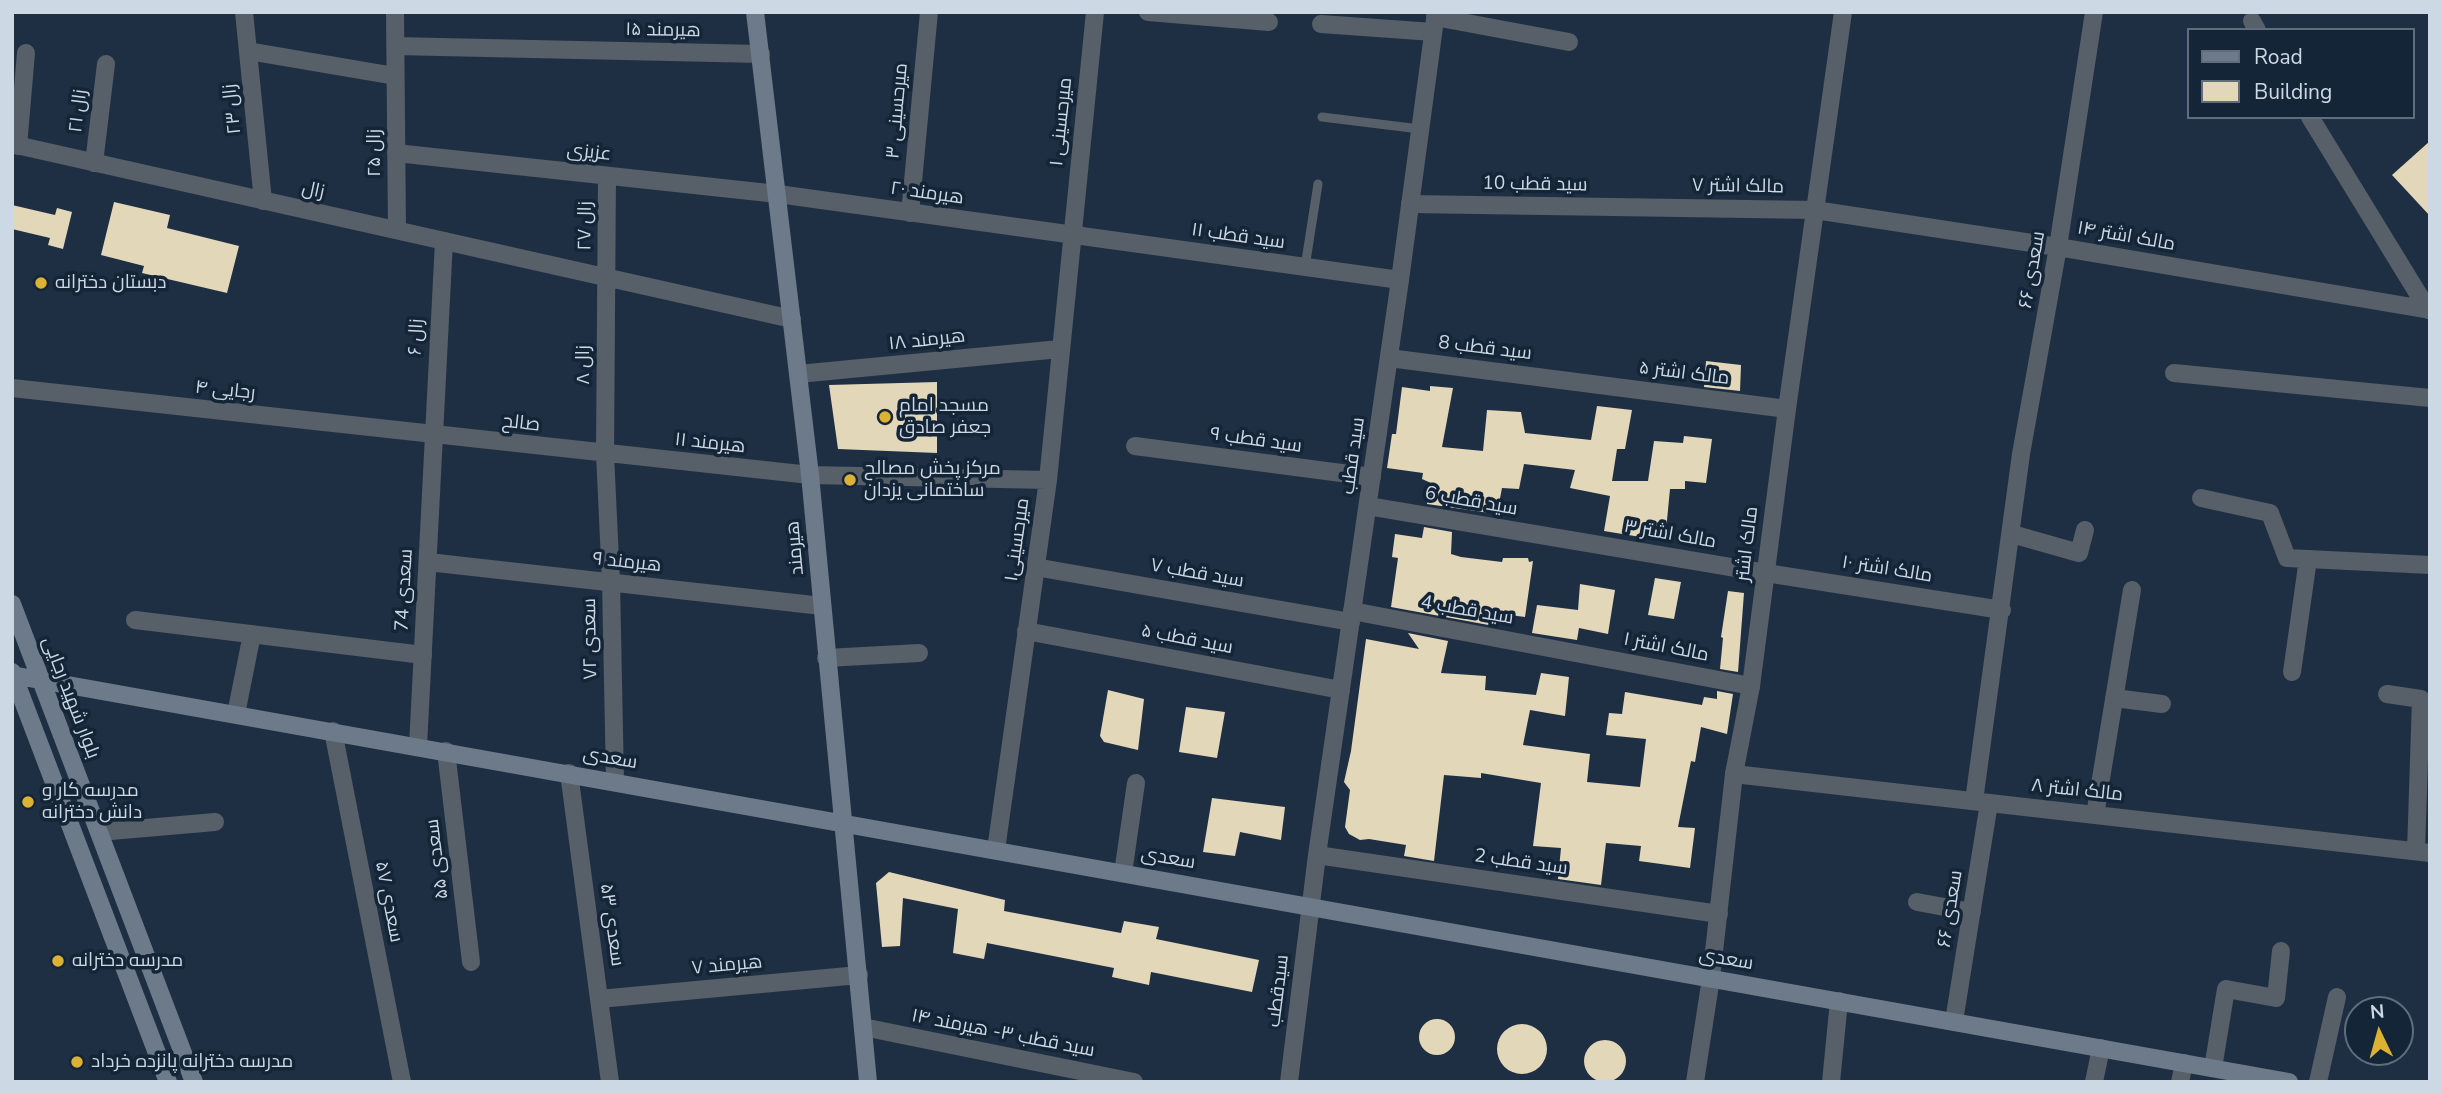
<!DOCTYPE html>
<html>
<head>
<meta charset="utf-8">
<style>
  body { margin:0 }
  #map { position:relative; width:2442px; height:1094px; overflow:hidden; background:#1f2f43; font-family:"Nunito Sans",sans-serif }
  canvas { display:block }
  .frame { position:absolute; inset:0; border:14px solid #cdd8e5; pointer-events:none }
  .legend { position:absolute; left:2187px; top:28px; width:228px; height:91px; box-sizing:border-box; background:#152538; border:2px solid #5f6d7d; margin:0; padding:9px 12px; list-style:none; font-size:21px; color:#cdd8e5 }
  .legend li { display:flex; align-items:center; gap:14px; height:35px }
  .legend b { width:35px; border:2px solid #5f6d7d }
  .north { position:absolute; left:2344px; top:996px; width:70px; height:70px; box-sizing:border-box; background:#152538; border:2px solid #5f6d7d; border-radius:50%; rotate:355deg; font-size:19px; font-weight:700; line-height:28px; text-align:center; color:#cdd8e5 }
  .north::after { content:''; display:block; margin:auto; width:24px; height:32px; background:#dbb233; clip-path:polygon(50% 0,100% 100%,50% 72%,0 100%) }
</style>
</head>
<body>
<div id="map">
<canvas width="2442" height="1094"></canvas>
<div class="frame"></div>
<ul class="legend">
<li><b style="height:9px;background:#6d7a8a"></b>Road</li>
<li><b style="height:19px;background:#e2d7b9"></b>Building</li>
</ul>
<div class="north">N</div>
</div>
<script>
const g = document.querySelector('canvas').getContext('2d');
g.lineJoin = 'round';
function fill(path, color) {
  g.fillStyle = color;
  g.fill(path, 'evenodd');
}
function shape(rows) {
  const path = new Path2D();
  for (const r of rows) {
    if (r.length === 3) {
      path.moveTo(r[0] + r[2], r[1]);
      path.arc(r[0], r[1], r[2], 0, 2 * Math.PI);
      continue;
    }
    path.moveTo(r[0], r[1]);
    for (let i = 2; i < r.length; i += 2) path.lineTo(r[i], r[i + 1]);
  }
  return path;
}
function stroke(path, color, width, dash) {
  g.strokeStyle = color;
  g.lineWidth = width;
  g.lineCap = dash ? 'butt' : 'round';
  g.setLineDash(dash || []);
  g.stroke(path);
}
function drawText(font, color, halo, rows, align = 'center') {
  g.font = font + ' "Nunito Sans",Cairo,sans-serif';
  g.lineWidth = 7;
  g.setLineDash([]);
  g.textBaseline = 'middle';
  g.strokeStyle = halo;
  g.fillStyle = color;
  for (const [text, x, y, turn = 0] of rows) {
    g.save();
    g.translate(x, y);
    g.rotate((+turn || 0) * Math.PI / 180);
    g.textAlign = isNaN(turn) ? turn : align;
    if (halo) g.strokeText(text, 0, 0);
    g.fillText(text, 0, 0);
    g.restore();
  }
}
fill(shape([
  [2430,141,2430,216,2392,175],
  [114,202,170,215,167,228,239,246,227,293,142,273,144,266,101,255],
  [12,205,55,215,57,208,72,212,63,249,48,245,50,238,12,229],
  [1706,361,1741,365,1740,391,1704,387],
  [937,382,937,453,838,449,829,385],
  [1430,386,1453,388,1442,447,1483,451,1487,410,1521,412,1525,433,1591,440,1597,406,1632,410,1625,449,1617,449,1612,481,1648,481,1654,441,1683,443,1684,436,1712,439,1706,483,1685,481,1685,489,1670,489,1665,541,1604,531,1610,496,1570,488,1575,470,1524,464,1519,489,1502,488,1497,514,1427,504,1431,483,1422,479,1423,473,1387,468,1392,434,1396,434,1402,387,1430,391],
  [1424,527,1452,532,1451,554,1461,557,1502,562,1503,558,1528,558,1529,562,1533,561,1525,617,1495,613,1494,626,1391,607,1398,558,1392,557,1395,534,1422,538],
  [1655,578,1681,582,1674,619,1648,615],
  [1580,584,1615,590,1608,634,1579,628,1577,640,1532,633,1537,605,1578,610],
  [1728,591,1744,593,1738,672,1720,669,1723,638,1721,637],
  [1408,633,1448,641,1441,673,1486,676,1485,690,1536,695,1541,673,1569,677,1565,716,1530,710,1523,745,1590,754,1587,782,1640,787,1646,739,1606,735,1609,713,1622,714,1625,692,1702,705,1704,697,1717,699,1717,691,1733,694,1727,734,1701,727,1695,762,1691,761,1678,827,1695,828,1690,868,1639,861,1641,846,1606,843,1601,885,1558,879,1561,848,1533,846,1541,783,1481,773,1481,778,1444,775,1434,861,1404,856,1406,845,1369,839,1360,840,1349,834,1345,827,1350,790,1344,782,1351,751,1366,639,1419,649],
  [1108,690,1144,699,1138,750,1104,742,1100,736],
  [1186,707,1225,712,1217,758,1179,752],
  [1212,798,1285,807,1281,840,1240,832,1235,856,1203,852],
  [889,872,1005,900,1004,911,1121,933,1124,921,1159,927,1156,939,1259,960,1252,992,1151,972,1149,985,1112,977,1114,968,987,943,984,959,953,953,958,909,903,898,900,946,882,947,876,883],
  [1437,1037,18],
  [1522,1049,25],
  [1605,1061,21]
]), '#e2d7b9');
stroke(shape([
  [1322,117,1420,129],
  [1305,267,1318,184]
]), '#575f69', 9);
stroke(shape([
  [244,12,263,201],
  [395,12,397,230],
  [1148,12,1269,22],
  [1435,17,1569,42],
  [2252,21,2257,30],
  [1321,24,1433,32],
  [395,46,761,54],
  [248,51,395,76],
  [2310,117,2428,310],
  [12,144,792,319],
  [18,146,26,53],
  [396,153,778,194,1400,280],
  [94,163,106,64],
  [607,176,605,454,611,582,615,781],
  [1410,204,1815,210,2058,247,2430,310],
  [910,213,929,12],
  [1389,358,1787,409],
  [2174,373,2430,398],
  [798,374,1060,349],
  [12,388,810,475,1048,480],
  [1135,446,1372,477],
  [2201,498,2270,513,2287,558,2430,565],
  [1368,506,1766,573,2002,610],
  [2012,534,2079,553,2085,530],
  [428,562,822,606],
  [1035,567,1351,622],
  [1352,611,1751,686],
  [135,620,423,655],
  [1026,631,1341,690],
  [826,658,919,653],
  [2292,672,2308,559],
  [2387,694,2421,699,2416,851],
  [2114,698,2162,704],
  [236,714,252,634],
  [333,731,402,1082],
  [446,751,471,962],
  [569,773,610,1082],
  [1734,774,2430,853],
  [1974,801,2021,454,2058,247,2094,12],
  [2095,815,2132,590],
  [99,832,215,822],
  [996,850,1048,480,1095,12],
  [1317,855,1719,914],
  [1123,873,1136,783],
  [1917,902,1972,912],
  [599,999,859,975],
  [1954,1021,1989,803],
  [863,1027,1134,1082],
  [2213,1068,2226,989,2276,998,2281,951],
  [1831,1082,1839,1001],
  [2094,1082,2101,1048],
  [2180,1082,2184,1063],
  [2318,1082,2337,997]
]), '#575f69', 18);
stroke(shape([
  [418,746,444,241],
  [1289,1082,1317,855,1400,280,1436,12],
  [1695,1082,1711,978,1734,774,1751,686,1787,409,1843,12]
]), '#575f69', 18);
stroke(shape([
  [755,12,810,475,868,1082],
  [12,604,194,1082],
  [12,672,168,1082],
  [12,675,2289,1082]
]), '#6d7a8a', 18);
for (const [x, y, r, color] of [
  [41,283,7,"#dbb233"],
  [885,417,7,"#dbb233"],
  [850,480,7,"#dbb233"],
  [28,802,7,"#dbb233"],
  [58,961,7,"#dbb233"],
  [77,1062,7,"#dbb233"]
]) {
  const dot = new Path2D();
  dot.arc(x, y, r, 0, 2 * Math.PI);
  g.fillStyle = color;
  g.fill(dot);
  stroke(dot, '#152538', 2.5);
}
drawText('19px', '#cdd8e5', '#152538', [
  ["هیرمند ۱۵",663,31,1],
  ["زال ۲۳",233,109,-96],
  ["زال ۲۱",79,111,-83],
  ["میرحسینی ۳",898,111,-85],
  ["میرحسینی ۱",1062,122,-84],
  ["زال ۲۵",375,153,-90],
  ["عزیزی",589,153,6],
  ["سید قطب 10",1535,185,1],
  ["مالک اشتر ۷",1738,187,1],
  ["زال",313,191,12],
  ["هیرمند ۲۰",927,194,8],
  ["زال ۲۷",586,226,-89],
  ["سید قطب ۱۱",1238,237,8],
  ["مالک اشتر ۱۴",2126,237,10],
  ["سعدی ۶۶",2033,270,-80],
  ["زال ۶",417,337,-87],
  ["هیرمند ۱۸",927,341,-6],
  ["سید قطب 8",1485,349,7],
  ["زال ۸",584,365,-90],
  ["مالک اشتر ۵",1684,374,7],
  ["رجایی ۴",225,391,6],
  ["صالح",521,424,6],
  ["سید قطب ۹",1256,441,8],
  ["هیرمند ۱۱",710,444,6],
  ["سید قطب",1354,456,-82],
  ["سید قطب 6",1471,502,10],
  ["مالک اشتر ۳",1670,535,10],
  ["میرحسینی۱",1018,540,-82],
  ["مالک اشتر",1748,544,-83],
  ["هیرمند",796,548,-95],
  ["هیرمند ۹",627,563,6],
  ["مالک اشتر ۱۰",1887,570,9],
  ["سید قطب ۷",1197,574,10],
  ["سعدی 74",405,590,-87],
  ["سید قطب 4",1467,611,10],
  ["سعدی ۷۲",591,639,-91],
  ["سید قطب ۵",1187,640,11],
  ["مالک اشتر ۱",1666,648,11],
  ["بلوار شهید رجایی",70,698,69],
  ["سعدی",610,759,10],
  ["مالک اشتر ۸",2077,791,6],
  ["سعدی ۵۵",438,859,-97],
  ["سعدی",1168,859,10],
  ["سید قطب 2",1521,863,8],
  ["سعدی ۵۷",388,902,79],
  ["سعدی ۶۶",1951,909,-81],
  ["سعدی ۵۳",611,925,82],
  ["سعدی",1726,960,10],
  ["هیرمند ۷",727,966,-5],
  ["سیدقطب",1279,991,-83],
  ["سید قطب ۳- هیرمند ۱۴",1003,1034,11]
]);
drawText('19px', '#cdd8e5', '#152538', [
  ["دبستان دخترانه",55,283],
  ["مسجد امام",899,406],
  ["جعفر صادق",899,428],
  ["مرکز پخش مصالح",864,469],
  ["ساختمانی یزدان",864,491],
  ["مدرسه کار و",42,791],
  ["دانش دخترانه",42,813],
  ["مدرسه دخترانه",72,961],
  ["مدرسه دخترانه پانزده خرداد",91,1062]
], 'left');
</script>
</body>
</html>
